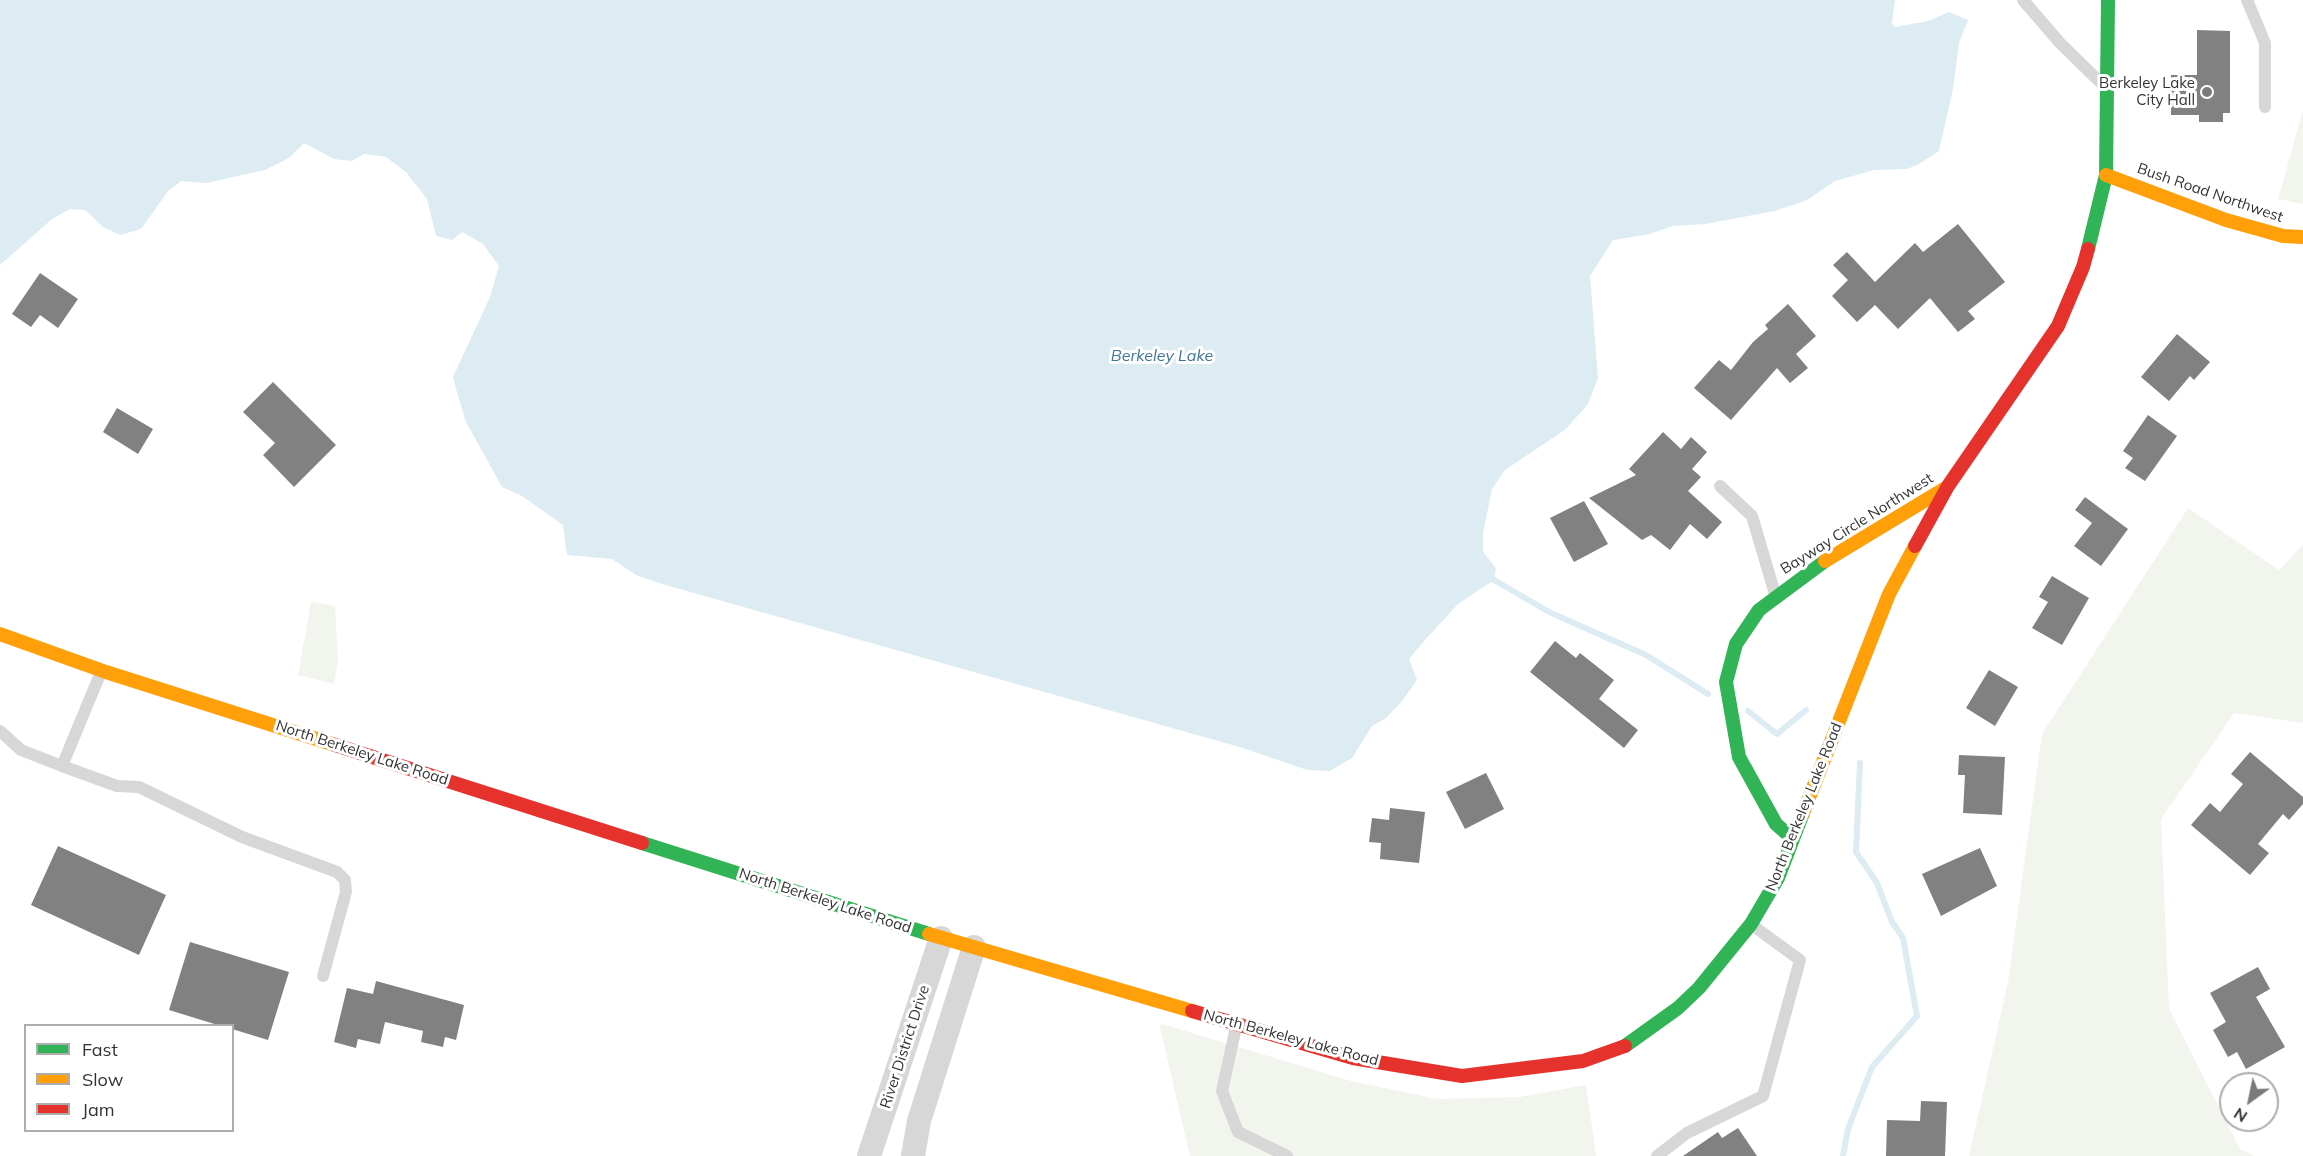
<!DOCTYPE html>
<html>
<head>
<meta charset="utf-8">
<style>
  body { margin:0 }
  #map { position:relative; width:2303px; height:1156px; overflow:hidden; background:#fff; font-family:Mulish,sans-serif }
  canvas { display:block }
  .legend { position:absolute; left:24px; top:1024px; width:210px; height:108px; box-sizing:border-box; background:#fff; border:2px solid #adadad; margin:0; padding:8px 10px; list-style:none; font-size:18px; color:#333 }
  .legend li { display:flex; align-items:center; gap:12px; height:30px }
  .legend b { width:30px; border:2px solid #adadad }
  .north { position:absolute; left:2219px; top:1072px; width:60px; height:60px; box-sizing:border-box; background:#fff; border:2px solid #adadad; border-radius:50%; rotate:213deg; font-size:16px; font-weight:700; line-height:24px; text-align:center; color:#333 }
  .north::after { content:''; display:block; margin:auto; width:21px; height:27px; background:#7a7a7a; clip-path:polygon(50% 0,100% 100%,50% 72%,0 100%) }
</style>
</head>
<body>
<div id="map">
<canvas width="2303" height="1156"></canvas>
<ul class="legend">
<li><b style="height:8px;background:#30b455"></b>Fast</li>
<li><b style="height:8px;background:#ff9f0a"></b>Slow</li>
<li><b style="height:8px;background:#e5322d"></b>Jam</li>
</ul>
<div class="north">N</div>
</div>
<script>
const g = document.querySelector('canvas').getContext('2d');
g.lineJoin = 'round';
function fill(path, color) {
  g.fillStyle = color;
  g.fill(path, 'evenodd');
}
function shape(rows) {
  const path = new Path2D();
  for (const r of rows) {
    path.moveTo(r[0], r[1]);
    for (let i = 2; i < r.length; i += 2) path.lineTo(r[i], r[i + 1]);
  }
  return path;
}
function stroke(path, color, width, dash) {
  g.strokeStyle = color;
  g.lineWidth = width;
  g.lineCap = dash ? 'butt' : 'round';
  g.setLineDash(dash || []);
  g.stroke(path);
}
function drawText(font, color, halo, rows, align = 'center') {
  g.font = font + ' Mulish,sans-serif';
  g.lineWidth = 6;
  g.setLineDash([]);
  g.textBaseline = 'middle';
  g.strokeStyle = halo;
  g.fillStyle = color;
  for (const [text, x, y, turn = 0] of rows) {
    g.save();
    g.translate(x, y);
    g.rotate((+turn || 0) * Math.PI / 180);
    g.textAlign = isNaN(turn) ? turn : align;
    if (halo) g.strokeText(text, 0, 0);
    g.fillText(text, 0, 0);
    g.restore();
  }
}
fill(shape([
  [2303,110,2303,204,2278,199],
  [2188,508,2279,570,2303,545,2303,723,2234,713,2161,819,2169,1009,2240,1149,2255,1156,1969,1156,2008,982,2042,734],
  [311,602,335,606,338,660,334,684,298,675],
  [1159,1023,1351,1081,1437,1099,1520,1097,1586,1085,1596,1156,1190,1156]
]), '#f1f5ed');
fill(shape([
  [0,0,1895,0,1892,23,1895,27,1928,21,1949,12,1968,20,1959,43,1953,89,1939,151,1919,164,1907,169,1874,170,1835,181,1807,200,1775,211,1705,224,1673,226,1650,234,1613,240,1590,276,1598,378,1588,404,1566,429,1505,470,1492,489,1483,533,1483,552,1496,568,1494,580,1458,604,1425,640,1409,659,1417,680,1402,701,1386,718,1372,726,1352,758,1330,771,1307,770,1243,748,662,584,636,575,612,559,567,555,563,525,522,496,502,487,466,422,456,389,453,377,490,297,499,266,483,244,462,232,452,240,436,236,427,199,406,172,386,157,364,154,352,161,334,159,304,143,289,158,265,170,206,183,181,181,168,191,141,229,120,235,103,227,85,210,70,209,52,219,0,265]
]), '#ddebf3');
stroke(shape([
  [1494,580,1549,612,1646,655,1708,694],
  [1748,711,1777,734,1806,710],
  [1843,1156,1848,1129,1872,1067,1917,1016,1903,938,1892,922,1877,883,1856,852,1860,763]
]), '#ddebf3', 6);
fill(shape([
  [2197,30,2230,31,2230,113,2223,113,2223,122,2199,122,2199,115,2171,115,2171,75,2197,75],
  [1958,224,2005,282,1968,311,1975,319,1958,332,1930,298,1898,329,1875,305,1857,322,1832,296,1848,280,1833,265,1847,252,1875,282,1915,243,1923,252],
  [40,273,78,299,58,328,40,315,31,327,12,314],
  [1788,304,1816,336,1796,354,1808,368,1790,383,1777,368,1731,420,1694,388,1719,360,1731,370,1753,342,1768,329,1765,325],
  [2177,334,2210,362,2194,380,2190,376,2169,401,2141,377],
  [273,382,336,445,294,487,263,455,275,443,243,412],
  [117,408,153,429,138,454,103,432],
  [2148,415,2177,436,2145,481,2125,468,2133,458,2123,451],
  [1663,432,1681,449,1691,437,1707,452,1692,469,1701,477,1688,491,1722,522,1707,539,1690,524,1670,550,1651,535,1642,540,1589,498,1636,475,1629,469],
  [2085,497,2128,529,2101,566,2074,546,2092,523,2075,510],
  [1584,501,1608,544,1574,562,1550,518],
  [2052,576,2089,598,2062,645,2032,628,2048,602,2039,597],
  [1555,641,1576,658,1580,653,1614,680,1599,699,1638,730,1624,748,1530,672],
  [1989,670,2018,687,1995,726,1966,708],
  [2250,752,2303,797,2303,804,2289,820,2283,814,2258,844,2269,853,2250,875,2191,825,2210,803,2220,812,2243,784,2231,774],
  [1959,755,2005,757,2002,815,1963,813,1965,775,1958,775],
  [1486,773,1504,809,1465,829,1446,792],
  [1390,808,1425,812,1419,863,1380,859,1381,843,1369,842,1372,818,1389,820],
  [58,846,166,895,139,955,31,905],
  [1980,848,1997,886,1941,916,1922,874],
  [190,942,289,972,268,1040,232,1029,232,1026,221,1026,169,1010],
  [2258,967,2270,989,2256,997,2285,1047,2246,1069,2237,1052,2228,1057,2213,1030,2226,1022,2210,993],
  [376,981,464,1005,456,1040,445,1037,443,1047,421,1042,423,1031,385,1022,380,1044,358,1039,356,1048,334,1042,347,988,373,994],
  [1921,1101,1947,1102,1945,1156,1886,1156,1887,1120,1920,1121],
  [1738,1128,1757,1156,1683,1156,1718,1132,1722,1138]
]), '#818181');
stroke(shape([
  [2023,0,2060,43,2104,86],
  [2247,0,2265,43,2265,107],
  [1720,486,1752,516,1775,594],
  [101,672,62,766,117,786,139,787,242,837,337,872,345,880,346,892,323,976],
  [0,731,21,750,62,766],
  [1236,1027,1222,1091,1238,1132,1287,1156],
  [1657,1156,1687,1133,1763,1096,1800,960,1752,925]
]), '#d7d7d7', 12);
stroke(shape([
  [869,1156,941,938],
  [913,1156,919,1121,974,947]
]), '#d7d7d7', 24);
stroke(shape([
  [2088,249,2106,175,2108,0],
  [1793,839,1776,824,1739,757,1726,682,1736,644,1759,610,1825,561],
  [642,843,929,934],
  [1625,1046,1678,1008,1699,988,1751,924,1778,878,1803,813]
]), '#30b455', 14);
stroke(shape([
  [2106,175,2226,220,2283,236,2303,237],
  [1825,561,1944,489],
  [0,634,106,672,332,744],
  [1803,813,1889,594,1915,546],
  [929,934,1192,1011]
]), '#ff9f0a', 14);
stroke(shape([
  [1915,546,1948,486,2058,326,2083,267,2088,249],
  [332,744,642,843],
  [1192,1011,1353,1058,1462,1076,1583,1061,1625,1046]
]), '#e5322d', 14);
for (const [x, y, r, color] of [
  [2207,92,6,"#7a7a7a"]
]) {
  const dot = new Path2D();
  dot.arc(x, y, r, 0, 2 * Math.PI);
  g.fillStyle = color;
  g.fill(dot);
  stroke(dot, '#fff', 2);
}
drawText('15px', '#333', '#fff', [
  ["Berkeley Lake",2195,83],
  ["City Hall",2195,100]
], 'right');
drawText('15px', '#333', '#fff', [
  ["Bush Road Northwest",2210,193,19],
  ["Bayway Circle Northwest",1857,524,-32],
  ["North Berkeley Lake Road",362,753,18],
  ["North Berkeley Lake Road",1804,807,-68],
  ["North Berkeley Lake Road",825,901,18],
  ["North Berkeley Lake Road",1291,1038,15],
  ["River District Drive",905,1047,-72]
]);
drawText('italic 16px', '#3f7597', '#fff', [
  ["Berkeley Lake",1162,356]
]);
</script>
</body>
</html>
